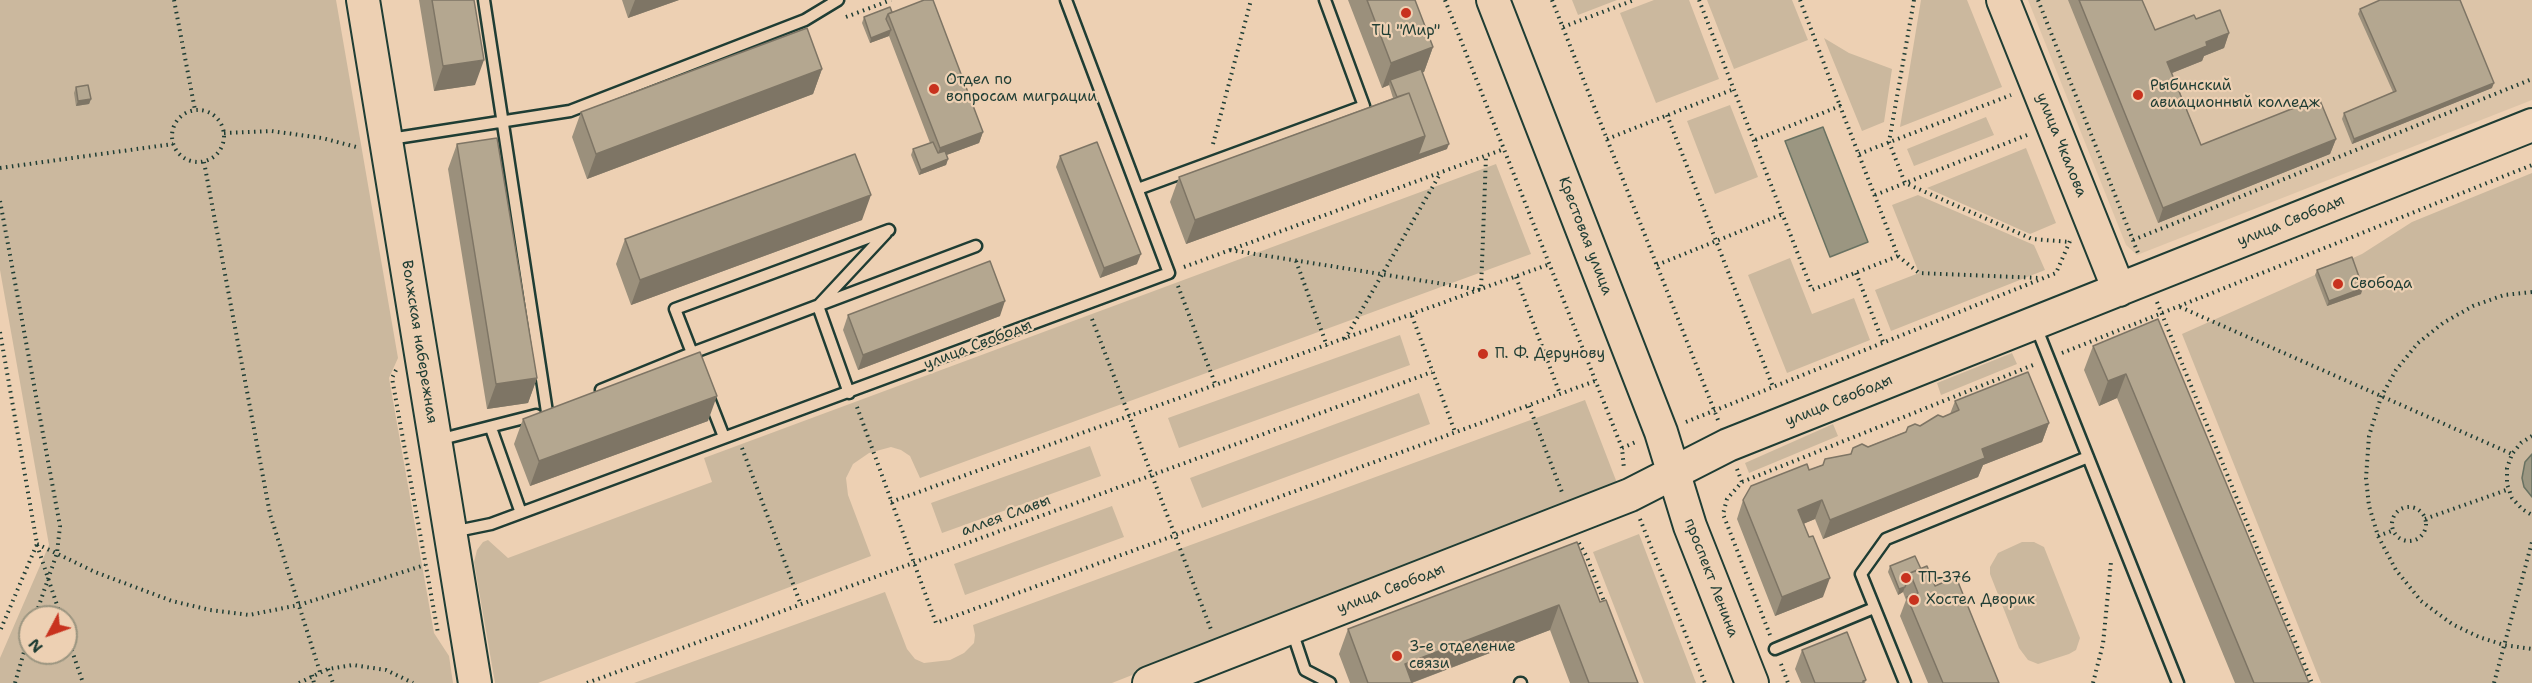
<!DOCTYPE html>
<html>
<head>
<meta charset="utf-8">
<style>
  body { margin:0 }
  #map { position:relative; width:2532px; height:683px; overflow:hidden; background:#edd0b3; font-family:"Shantell Sans",sans-serif }
  canvas { display:block }
  .north { position:absolute; left:18px; top:605px; width:60px; height:60px; box-sizing:border-box; background:#edd0b3; border:2px solid #9b9580; border-radius:50%; rotate:229deg; font-size:16px; font-weight:700; line-height:24px; text-align:center; color:#1f3d34 }
  .north::after { content:''; display:block; margin:auto; width:21px; height:27px; background:#c8321e; clip-path:polygon(50% 0,100% 100%,50% 72%,0 100%) }
</style>
</head>
<body>
<div id="map">
<canvas width="2532" height="683"></canvas>
<div class="north">N</div>
</div>
<script>
const g = document.querySelector('canvas').getContext('2d');
g.lineJoin = 'round';
function fill(path, color) {
  g.fillStyle = color;
  g.fill(path, 'evenodd');
}
function shape(rows) {
  const path = new Path2D();
  for (const r of rows) {
    if (r.length === 3) {
      path.moveTo(r[0] + r[2], r[1]);
      path.arc(r[0], r[1], r[2], 0, 2 * Math.PI);
      continue;
    }
    path.moveTo(r[0], r[1]);
    for (let i = 2; i < r.length; i += 2) path.lineTo(r[i], r[i + 1]);
  }
  return path;
}
function stroke(path, color, width, dash) {
  g.strokeStyle = color;
  g.lineWidth = width;
  g.lineCap = dash ? 'butt' : 'round';
  g.setLineDash(dash || []);
  g.stroke(path);
}
function drawText(font, color, halo, rows, align = 'center') {
  g.font = font + ' "Shantell Sans",sans-serif';
  g.lineWidth = 4.5;
  g.setLineDash([]);
  g.textBaseline = 'middle';
  g.strokeStyle = halo;
  g.fillStyle = color;
  for (const [text, x, y, turn = 0] of rows) {
    g.save();
    g.translate(x, y);
    g.rotate((+turn || 0) * Math.PI / 180);
    g.textAlign = isNaN(turn) ? turn : align;
    if (halo) g.strokeText(text, 0, 0);
    g.fillText(text, 0, 0);
    g.restore();
  }
}
fill(shape([
  [2028,0,2532,0,2532,100,2137,255,2126,245]
]), '#dcc4a8');
fill(shape([
  [0,0,336,0,398,358,389,378,434,633,449,656,453,683,0,683,0,658,49,545,0,270],
  [30,617,66,617,66,653,30,653],
  [1572,0,1617,0,1578,15],
  [1654,0,1689,0,1719,79,1656,103,1620,13],
  [1707,0,1792,0,1808,40,1734,69],
  [1921,0,1967,0,2002,87,1900,127],
  [1824,38,1849,53,1892,69,1884,122,1862,131],
  [1730,105,1758,177,1715,194,1687,121],
  [1986,117,1994,135,1914,166,1907,149],
  [2026,148,2056,223,2030,234,1927,188],
  [1496,164,1531,254,920,478,910,456,901,450,891,447,869,453,853,464,846,478,848,495,871,556,538,683,495,683,474,562,477,550,483,542,488,540,508,558,712,482,704,458],
  [2532,173,2532,683,2321,683,2182,334,2362,254,2412,222],
  [1918,195,2034,245,2045,270,1891,331,1875,290,1919,273,1892,205],
  [1790,258,1812,314,1854,298,1870,340,1787,373,1748,275],
  [1400,335,1410,365,1179,448,1168,418],
  [2012,353,2017,364,1941,395,1937,383],
  [1419,393,1430,424,1202,508,1190,478],
  [1585,400,1617,483,1112,683,634,683,885,592,907,649,915,659,924,663,950,660,964,653,974,643,975,635,973,625],
  [1833,424,1838,436,1749,473,1745,463],
  [1090,446,1101,476,942,533,931,503],
  [1112,506,1124,537,965,595,954,564],
  [1639,534,1696,683,1644,683,1593,552],
  [2022,542,2034,542,2044,547,2080,638,2076,650,2069,654,2038,664,2028,660,2019,648,1990,574,1990,567,1998,553]
]), '#cbb89e');
const water = shape([
  [1823,127,1868,242,1830,257,1785,141,1823,127],
  [2532,454,2532,497,2524,487,2522,478,2525,462,2532,454]
]);
fill(water, '#9b9681');
stroke(water, '#697262', 1.5);
const lane = shape([
  [484,0,547,412],
  [390,139,570,111,805,20,838,0],
  [1138,189,1364,106,1325,0],
  [2035,324,2178,683],
  [694,359,692,353,976,246],
  [601,390,692,353,675,309,889,230],
  [849,393,818,306,886,233],
  [708,396,724,437],
  [491,428,521,513],
  [438,440,536,415],
  [452,532,491,524,1169,273,1066,0],
  [1292,631,1305,670,1330,683],
  [1775,649,1874,608],
  [1520,683,1521,683],
  [1905,683,1861,574,1886,539,2088,457]
]);
const secondary = shape([
  [363,0,475,683],
  [1493,0,1661,432,1690,526,1752,683],
  [2003,0,2119,290],
  [1149,683,1630,495,1728,445,2532,125]
]);
stroke(lane, '#1f3d34', 15);
stroke(secondary, '#1f3d34', 36);
stroke(shape([
  [174,0,195,110],
  [1445,0,1622,448,1624,469],
  [1552,0,1718,420],
  [1699,0,1812,290,1898,256,1840,106,1755,140],
  [1800,0,1840,106],
  [1914,0,1889,142,1905,183,2032,239,2071,242],
  [2038,0,2138,253],
  [846,17,891,0],
  [1563,27,1634,0],
  [198,136,26],
  [1667,115,1773,387],
  [224,133,271,131,322,138,360,148],
  [1607,139,1734,89],
  [1213,144,1251,0],
  [1859,154,2011,95],
  [204,162,270,514,320,672],
  [0,168,173,144],
  [1875,195,2027,135],
  [0,201,60,526,57,553,35,617],
  [2133,240,2532,79],
  [1230,250,1481,290,1486,156],
  [1898,256,1919,273,2039,278],
  [1296,261,1327,346],
  [1657,265,1783,214],
  [1184,267,1504,149],
  [1856,273,1883,342],
  [1516,277,1560,394],
  [1178,286,1216,386],
  [2532,292,2504,295,2473,306,2443,323,2418,343,2396,370,2381,397,2369,436,2366,478,2369,506,2378,536,2396,570,2421,601,2452,624,2479,637,2504,645,2532,649],
  [2157,302,2312,683],
  [2180,307,2512,454],
  [1412,316,1455,432],
  [1092,319,1212,632],
  [0,332,37,544,0,631],
  [1345,339,1440,174],
  [2062,353,2532,165],
  [396,370,392,378,438,633],
  [1529,406,1563,495],
  [857,407,936,623,1595,381],
  [1686,422,2056,273,2070,241],
  [2532,436,2521,443,2512,454,2507,468,2507,484,2512,498,2522,509,2532,515],
  [742,448,801,605],
  [1622,448,1638,441],
  [1737,469,1742,482],
  [891,502,1550,264],
  [2409,524,17],
  [1640,519,1705,683],
  [2425,519,2509,489],
  [2378,536,2394,530],
  [1579,543,1587,557,1605,604],
  [37,544,95,572,172,601,210,610,249,615,299,605,425,565],
  [37,545,61,617],
  [66,633,83,683],
  [1770,635,1723,514,1727,499,1742,482,2033,365],
  [1781,664,1788,683],
  [328,669,333,683],
  [312,675,314,683],
  [15,683,30,631],
  [299,683,328,669,353,665,386,670,413,683],
  [587,683,1432,372],
  [2093,683,2103,644,2111,562],
  [2494,683,2532,542]
]), '#1f3d34', 4, [1.5, 4.5]);
stroke(lane, '#edd0b3', 10);
stroke(secondary, '#edd0b3', 32);
fill(shape([
  [419,0,474,0,475,85,434,91],
  [622,0,679,0,628,18],
  [1348,0,1415,0,1433,47,1424,72,1422,72,1447,149,1186,244,1170,202,1179,177,1393,98,1389,85,1382,88],
  [2068,0,2142,0,2155,30,2196,19,2229,33,2224,48,2204,56,2202,61,2172,73,2201,145,2336,139,2330,154,2158,223],
  [2360,9,2492,88,2352,144,2342,119,2344,113,2393,92,2358,14],
  [892,12,983,132,979,143,946,155,948,159,946,165,919,175,911,155,913,149,930,143,889,36,870,43,862,23,864,17],
  [822,69,813,94,587,179,572,137,581,112],
  [76,87,91,99,89,104,76,106,74,93],
  [457,144,537,378,528,403,487,409,448,169],
  [1060,156,1137,264,1100,278,1056,167],
  [862,220,631,305,616,264,625,239],
  [2317,270,2361,294,2327,306,2315,275],
  [848,315,1000,316,858,370,843,330],
  [2158,319,2309,683,2235,683,2117,398,2099,406,2084,370,2093,346],
  [1955,401,2049,423,2042,442,1983,465,1978,477,1823,539,1815,519,1803,524,1823,597,1775,616,1737,519,1743,500,1809,470,1950,414],
  [523,419,708,421,530,486,514,444],
  [1577,542,1600,602,1638,683,1570,683,1550,630,1412,683,1350,683,1339,654,1348,629],
  [1890,566,1921,569,1935,586,1999,683,1928,683,1900,616,1906,600,1903,592,1898,595,1888,572],
  [1802,650,1866,680,1865,683,1801,683,1795,669]
]), '#9b907c');
fill(shape([
  [635,0,679,0,628,18],
  [891,30,889,36,870,43,871,38],
  [2229,33,2224,48,2204,56,2202,61,2162,77,2167,62,2206,42],
  [1433,47,1424,72,1392,84,1390,80,1389,85,1382,88,1391,63],
  [484,60,475,85,434,91,443,66],
  [822,69,813,94,587,179,596,154],
  [2494,83,2492,88,2352,144,2354,139],
  [91,99,89,104,76,106,78,101],
  [983,132,979,143,936,159,940,148],
  [1425,136,1449,144,1447,149,1186,244,1195,220],
  [2336,139,2330,154,2158,223,2163,208],
  [948,159,946,165,919,175,921,170],
  [871,195,862,220,631,305,640,280],
  [1141,254,1137,264,1100,278,1104,268],
  [2363,288,2361,294,2327,306,2329,301],
  [1005,301,1000,316,858,370,863,355],
  [2126,374,2117,398,2099,406,2108,381],
  [537,378,528,403,487,409,496,384],
  [717,396,708,421,530,486,539,461],
  [2049,423,2042,442,1983,465,1978,477,1823,539,1830,520,1982,449],
  [1822,500,1815,519,1791,529,1798,510],
  [1830,578,1823,597,1775,616,1782,597],
  [1905,587,1903,592,1898,595,1899,589],
  [1559,605,1550,630,1411,683,1405,664]
]), '#7e7565');
const building = shape([
  [432,0,474,0,484,60,443,66,432,0],
  [924,0,933,0,983,132,940,148,888,14,924,0],
  [1367,0,1415,0,1433,47,1391,63,1367,0],
  [2079,0,2142,0,2155,30,2194,15,2196,19,2220,10,2229,33,2206,42,2207,46,2167,62,2201,145,2319,98,2336,139,2163,208,2079,0],
  [2380,0,2460,0,2494,83,2354,139,2344,113,2396,91,2360,9,2380,0],
  [890,7,892,12,888,14,886,19,891,30,871,38,864,17,890,7],
  [807,28,822,69,596,154,581,112,807,28],
  [1421,69,1449,144,1418,155,1425,136,1409,93,1397,97,1390,80,1421,69],
  [88,85,91,99,78,101,76,87,88,85],
  [1409,93,1425,136,1195,220,1179,177,1409,93],
  [497,138,537,378,496,384,457,144,497,138],
  [933,142,938,153,945,151,948,159,921,170,913,149,933,142],
  [1097,142,1141,254,1104,268,1060,156,1097,142],
  [855,154,871,195,640,280,625,239,855,154],
  [2352,257,2363,288,2329,301,2317,270,2352,257],
  [990,261,1005,301,863,355,848,315,990,261],
  [2158,319,2309,683,2254,683,2126,374,2108,381,2093,346,2158,319],
  [700,352,717,396,539,461,523,419,700,352],
  [2028,372,2049,423,1982,449,1985,458,1830,520,1822,500,1798,510,1809,537,1813,536,1830,578,1782,597,1743,500,1751,486,1807,464,1809,470,1823,465,1825,459,1851,454,1853,448,1862,444,1868,447,1906,432,1908,427,1915,424,1920,426,1938,415,1943,417,1959,410,1955,401,2028,372],
  [1577,542,1600,602,1606,600,1638,683,1589,683,1559,605,1405,664,1412,683,1368,683,1348,629,1577,542],
  [1915,556,1921,569,1910,573,1905,587,1899,589,1890,566,1915,556],
  [1927,566,1935,586,1956,577,1999,683,1943,683,1907,597,1918,593,1910,573,1927,566],
  [1847,632,1866,680,1863,681,1863,683,1815,683,1802,650,1847,632]
]);
fill(building, '#b4a790');
stroke(building, '#7e7565', 1.5);
for (const [x, y, r, color] of [
  [1406,13,6,"#c8321e"],
  [934,89,6,"#c8321e"],
  [2138,95,6,"#c8321e"],
  [2338,284,6,"#c8321e"],
  [1483,354,6,"#c8321e"],
  [1906,578,6,"#c8321e"],
  [1914,600,6,"#c8321e"],
  [1397,656,6,"#c8321e"]
]) {
  const dot = new Path2D();
  dot.arc(x, y, r, 0, 2 * Math.PI);
  g.fillStyle = color;
  g.fill(dot);
  stroke(dot, '#edd0b3', 2);
}
drawText('15px', '#1f3d34', '#edd0b3', [
  ["ТЦ \"Мир\"",1406,31,"center"],
  ["Отдел по",946,80],
  ["вопросам миграции",946,97],
  ["Рыбинский",2150,86],
  ["авиационный колледж",2150,103],
  ["Свобода",2350,284],
  ["П. Ф. Дерунову",1495,354],
  ["ТП-376",1918,578],
  ["Хостел Дворик",1926,600],
  ["3-е отделение",1409,647],
  ["связи",1409,664]
], 'left');
drawText('15px', '#1f3d34', '#edd0b3', [
  ["улица Чкалова",2061,145,68],
  ["улица Свободы",2291,221,-22],
  ["Крестовая улица",1585,236,69],
  ["Волжская набережная",419,342,81],
  ["улица Свободы",978,345,-21],
  ["улица Свободы",1839,401,-22],
  ["аллея Славы",1006,516,-20],
  ["проспект Ленина",1711,578,69],
  ["улица Свободы",1391,589,-21]
]);
</script>
</body>
</html>
